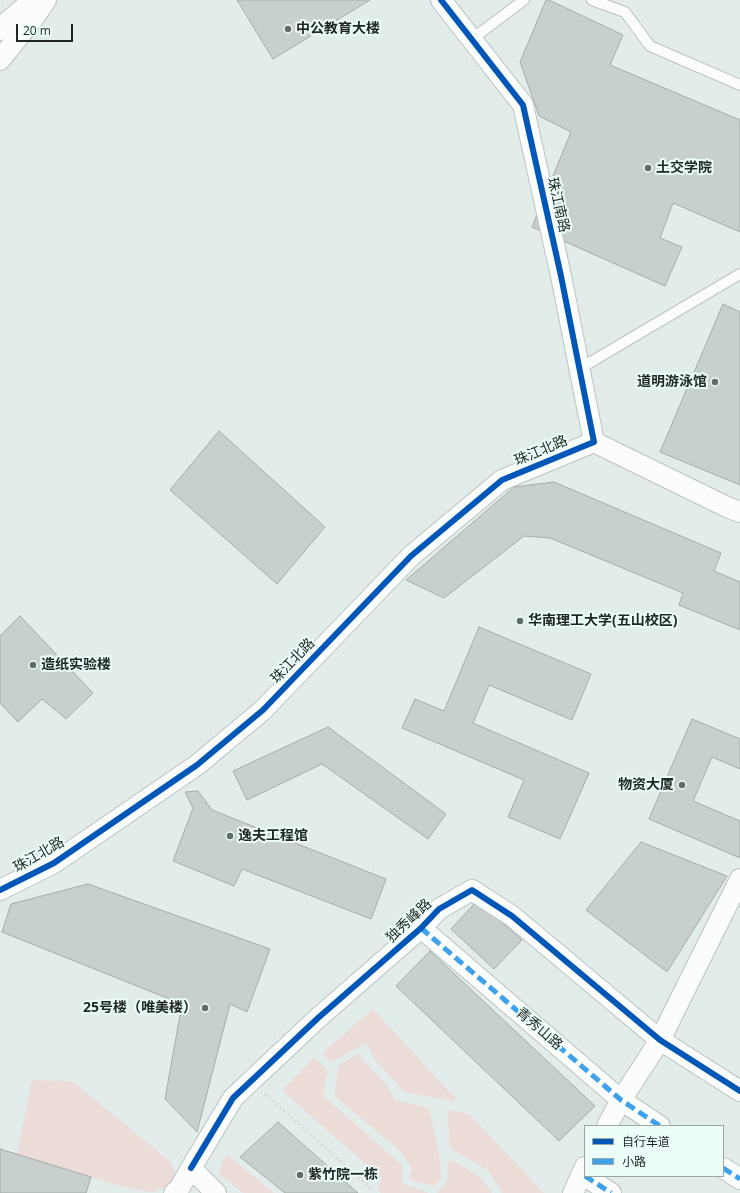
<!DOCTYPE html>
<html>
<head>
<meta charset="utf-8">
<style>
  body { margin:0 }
  #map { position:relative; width:740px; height:1193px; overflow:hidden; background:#e2ecea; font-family:"Open Sans","Noto Sans SC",sans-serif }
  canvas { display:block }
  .legend { position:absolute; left:584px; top:1125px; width:140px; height:52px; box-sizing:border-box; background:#ecfdf9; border:1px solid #9aa7a4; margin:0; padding:5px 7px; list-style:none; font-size:12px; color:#1f2624 }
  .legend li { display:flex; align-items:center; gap:8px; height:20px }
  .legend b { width:20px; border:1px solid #9aa7a4 }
  .scale { position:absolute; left:16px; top:24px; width:57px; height:18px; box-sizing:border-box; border:2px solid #1f2624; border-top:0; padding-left:5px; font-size:12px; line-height:14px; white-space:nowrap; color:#1f2624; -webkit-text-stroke:3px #ecfdf9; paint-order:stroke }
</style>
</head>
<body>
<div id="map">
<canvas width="740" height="1193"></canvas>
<ul class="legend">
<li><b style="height:5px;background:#0057b8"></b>自行车道</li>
<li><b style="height:5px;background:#3da2eb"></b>小路</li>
</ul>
<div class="scale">20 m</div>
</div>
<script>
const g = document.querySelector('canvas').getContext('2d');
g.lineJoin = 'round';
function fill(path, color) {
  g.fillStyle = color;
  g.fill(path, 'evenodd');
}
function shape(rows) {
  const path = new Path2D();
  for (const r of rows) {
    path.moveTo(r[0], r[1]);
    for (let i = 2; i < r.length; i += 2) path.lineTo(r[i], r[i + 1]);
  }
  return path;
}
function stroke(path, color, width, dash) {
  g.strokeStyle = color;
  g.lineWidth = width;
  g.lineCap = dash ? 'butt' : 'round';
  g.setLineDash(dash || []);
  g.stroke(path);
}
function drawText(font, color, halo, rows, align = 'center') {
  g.font = font + ' "Open Sans","Noto Sans SC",sans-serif';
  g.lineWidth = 4;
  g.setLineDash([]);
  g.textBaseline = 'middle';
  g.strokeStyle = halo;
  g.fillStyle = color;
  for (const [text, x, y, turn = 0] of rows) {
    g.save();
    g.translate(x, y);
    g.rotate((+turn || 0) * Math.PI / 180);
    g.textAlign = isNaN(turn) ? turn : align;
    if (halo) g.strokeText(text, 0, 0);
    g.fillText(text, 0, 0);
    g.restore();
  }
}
fill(shape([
  [373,1009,458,1101,447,1100,404,1092,375,1060,366,1043,331,1062,322,1053],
  [358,1054,387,1085,395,1100,429,1108,439,1152,441,1177,435,1186,409,1180,412,1168,402,1153,335,1096,338,1066],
  [314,1057,328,1071,323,1096,403,1166,402,1184,429,1193,381,1193,377,1188,382,1178,282,1091],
  [32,1080,72,1081,172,1163,176,1181,153,1192,126,1188,17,1154],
  [447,1110,469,1114,544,1193,502,1193,489,1171,450,1148],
  [226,1154,274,1193,243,1193,218,1173],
  [453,1160,481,1178,492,1193,438,1193,449,1177,447,1163]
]), '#ebdcd7');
const building = shape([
  [237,0,370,0,273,59,237,0],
  [546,0,549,0,623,35,610,65,740,120,740,232,673,203,660,238,682,247,665,286,532,227,571,132,539,116,520,62,546,0],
  [723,304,740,312,740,485,660,452,723,304],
  [219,431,325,527,277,584,170,490,219,431],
  [554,482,721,553,714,571,740,582,740,630,679,605,683,593,550,538,524,536,444,598,406,580,514,487,554,482],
  [20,616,93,693,66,719,42,699,18,722,0,703,0,636,20,616],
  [479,627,591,674,572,720,489,685,473,723,589,773,560,839,508,817,524,780,402,728,415,699,444,711,479,627],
  [692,719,740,739,740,769,712,757,693,801,740,821,740,858,649,819,692,719],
  [328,727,446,814,428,839,322,764,247,800,233,771,328,727],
  [198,791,212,810,386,879,371,919,242,869,234,886,173,861,193,808,185,792,198,791],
  [641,842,727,876,667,972,586,910,641,842],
  [88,884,270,949,247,1012,230,1004,197,1132,165,1099,182,1004,2,932,11,904,88,884],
  [477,901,522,940,494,969,451,929,477,901],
  [430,951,595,1106,559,1141,396,986,430,951],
  [278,1122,358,1193,285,1193,240,1157,278,1122],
  [0,1149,91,1177,86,1193,0,1193,0,1149]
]);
fill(building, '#c8d0ce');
stroke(building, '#a5acab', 1);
const service = shape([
  [592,0,625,12,650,46,740,85],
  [472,39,524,0],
  [579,369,740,274]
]);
const minor = shape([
  [441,0,523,105,561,276,594,442],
  [0,60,33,19,46,0],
  [594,442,729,508,740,512],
  [0,890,54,863,197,765,263,710,411,556,502,480,594,442],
  [421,928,621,1100,660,1126],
  [607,1126,621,1100,660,1040,740,879],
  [191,1168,233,1098,318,1018,421,928,439,909,472,890,512,916,660,1040,740,1091],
  [723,1168,740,1179],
  [585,1176,611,1193],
  [174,1193,179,1189,191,1168,216,1193],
  [573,1193,585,1167]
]);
const secondary = shape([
  [0,29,35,0]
]);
stroke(service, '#bcc3c2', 12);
stroke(minor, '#bcc3c2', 22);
stroke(secondary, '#bcc3c2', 24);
stroke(shape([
  [265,1094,373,1190]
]), '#d4d7d6', 2.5, [2, 3]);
stroke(service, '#fbfcfc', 10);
stroke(minor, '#fbfcfc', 20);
stroke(secondary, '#fbfcfc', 22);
stroke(shape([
  [421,928,621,1100,660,1126],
  [723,1168,740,1179],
  [585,1176,611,1193]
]), '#3da2eb', 5, [10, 5]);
stroke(shape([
  [0,890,54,863,197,765,263,710,411,556,502,480,594,442,561,276,523,105,441,0],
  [191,1168,233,1098,318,1018,421,928,439,909,472,890,512,916,660,1040,740,1091]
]), '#0057b8', 6);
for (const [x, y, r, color] of [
  [288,29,4,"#636b69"],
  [648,168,4,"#636b69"],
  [715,382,4,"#636b69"],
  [520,621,4,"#636b69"],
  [33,665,4,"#636b69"],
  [682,785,4,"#636b69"],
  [230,836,4,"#636b69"],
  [205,1008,4,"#636b69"],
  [300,1175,4,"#636b69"]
]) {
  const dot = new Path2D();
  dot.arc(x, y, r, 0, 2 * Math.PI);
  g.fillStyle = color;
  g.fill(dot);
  stroke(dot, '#ecfdf9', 1.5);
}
drawText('bold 14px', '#1f2624', '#ecfdf9', [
  ["中公教育大楼",296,29],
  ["土交学院",656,168],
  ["道明游泳馆",707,382,"right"],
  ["华南理工大学(五山校区)",528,621],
  ["造纸实验楼",41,665],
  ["物资大厦",674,785,"right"],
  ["逸夫工程馆",238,836],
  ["25号楼（唯美楼）",197,1008,"right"],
  ["紫竹院一栋",308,1175]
], 'left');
drawText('14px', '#1f2624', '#ecfdf9', [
  ["珠江南路",558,205,77],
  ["珠江北路",541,451,-23],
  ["珠江北路",293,661,-46],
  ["珠江北路",39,855,-30],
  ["独秀峰路",409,921,-43],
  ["青秀山路",539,1029,41]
]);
</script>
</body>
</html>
